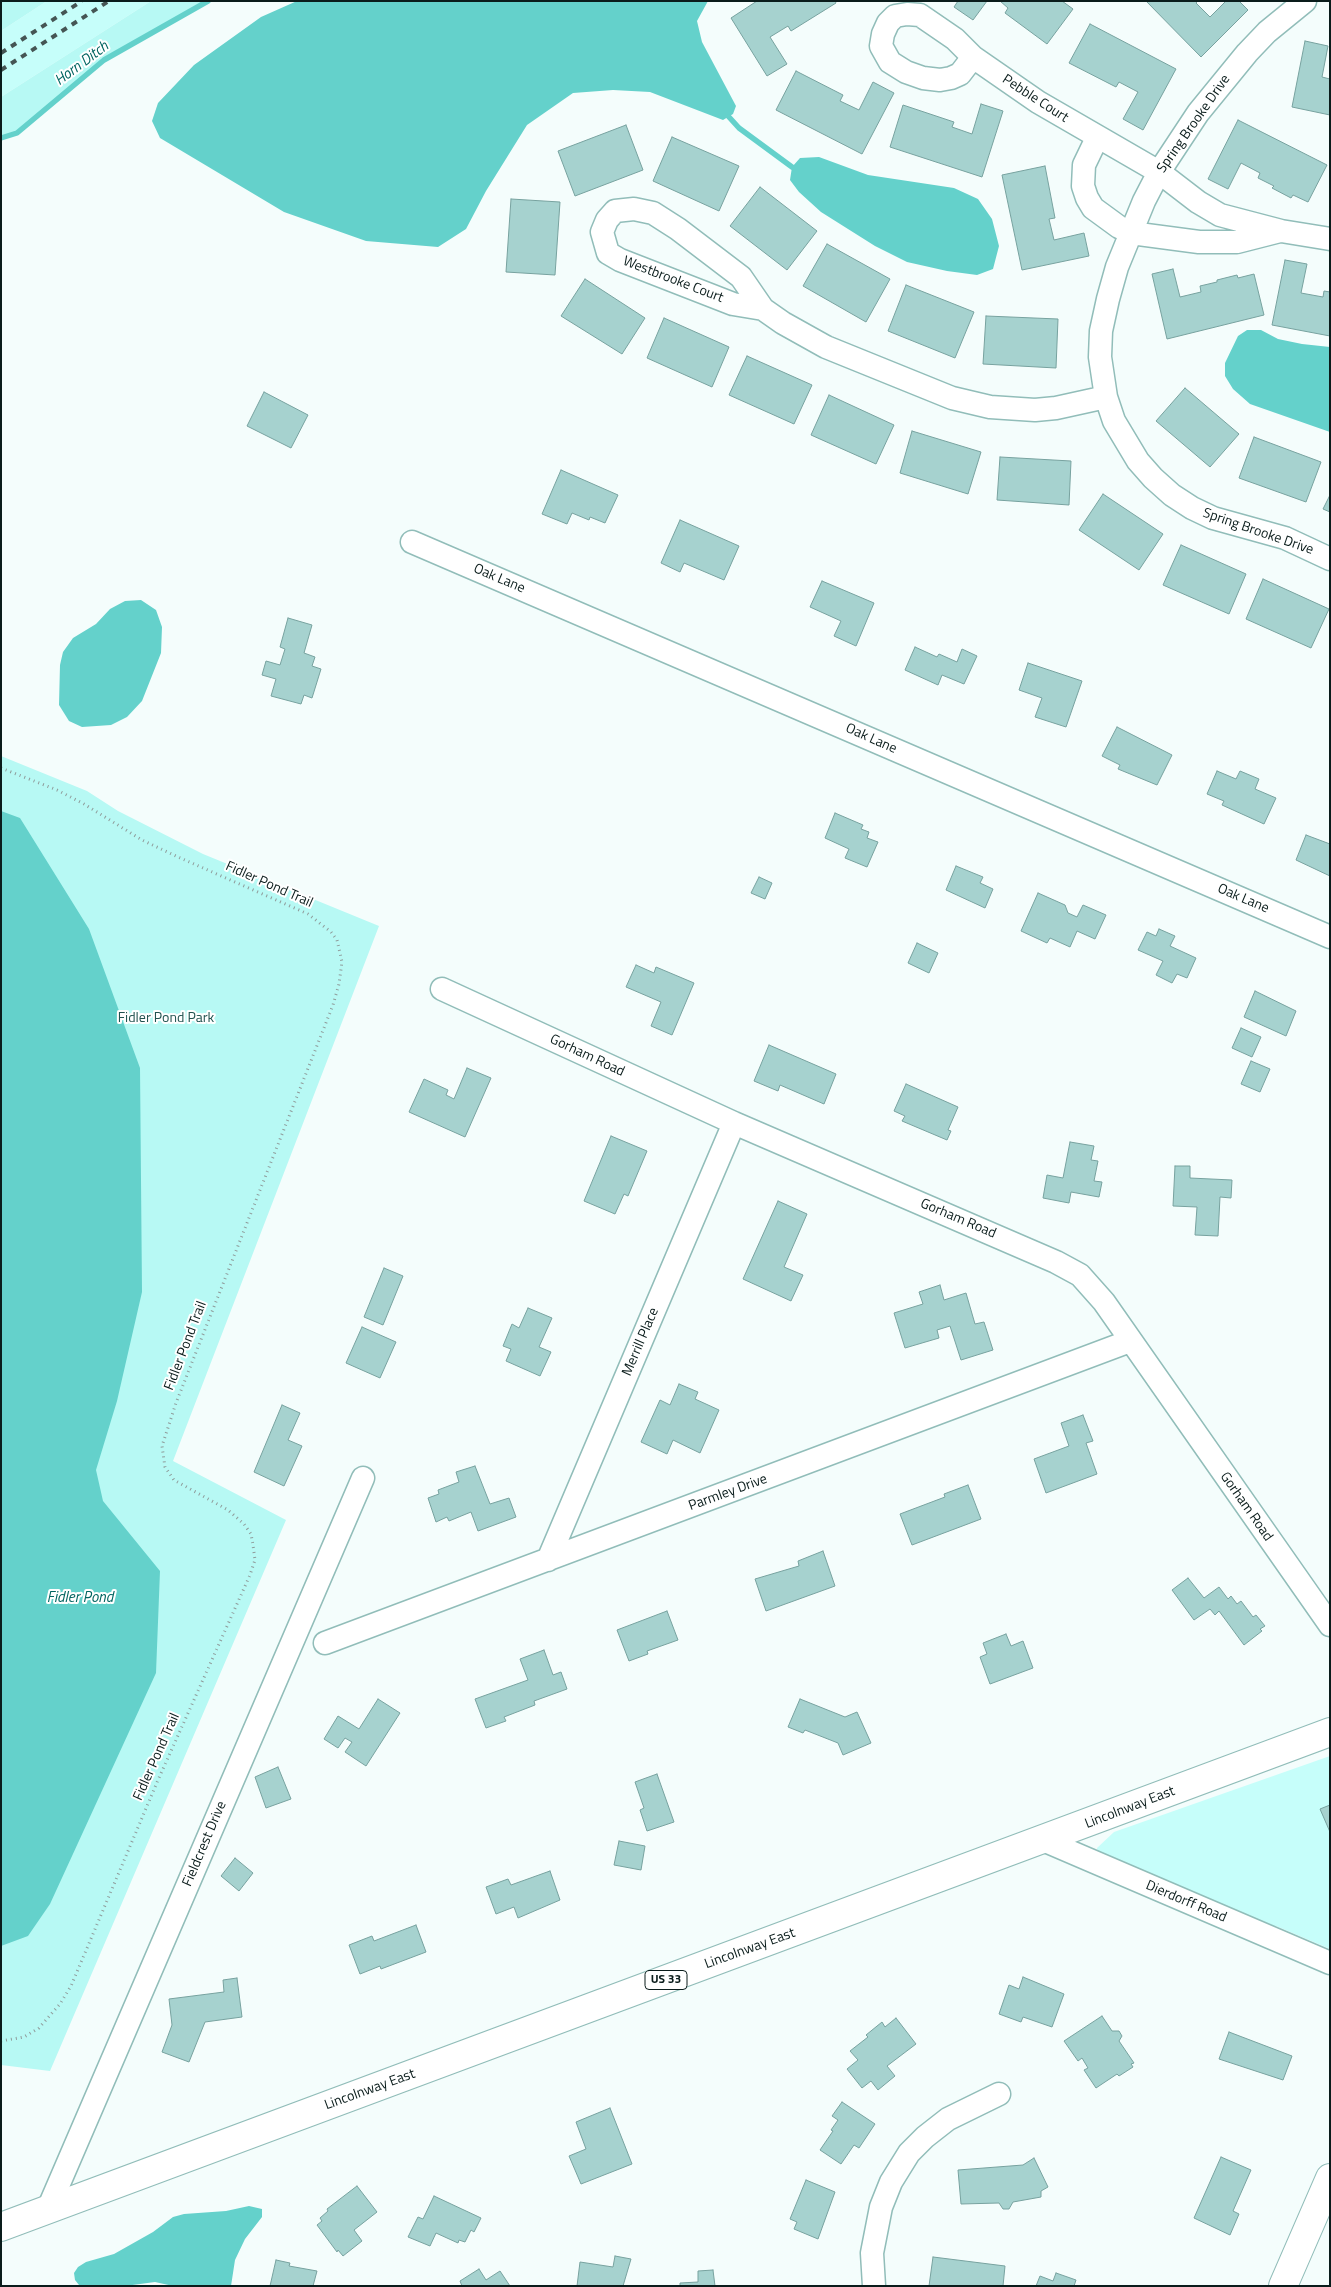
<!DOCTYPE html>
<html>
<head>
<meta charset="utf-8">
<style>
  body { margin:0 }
  #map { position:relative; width:1331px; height:2287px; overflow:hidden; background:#f4fdfc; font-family:"Titillium Web",sans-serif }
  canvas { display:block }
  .frame { position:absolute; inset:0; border:2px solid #0a1c1b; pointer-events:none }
</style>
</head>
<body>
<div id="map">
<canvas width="1331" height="2287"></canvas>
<div class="frame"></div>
</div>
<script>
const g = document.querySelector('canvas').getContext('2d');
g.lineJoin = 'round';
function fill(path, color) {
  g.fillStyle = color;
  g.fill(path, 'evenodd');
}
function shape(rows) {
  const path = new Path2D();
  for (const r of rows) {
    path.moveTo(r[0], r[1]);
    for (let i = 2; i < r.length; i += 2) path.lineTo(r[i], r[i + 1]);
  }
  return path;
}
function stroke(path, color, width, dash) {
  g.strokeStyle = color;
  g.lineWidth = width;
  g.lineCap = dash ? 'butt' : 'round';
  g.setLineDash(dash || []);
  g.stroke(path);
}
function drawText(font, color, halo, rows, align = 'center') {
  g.font = font + ' "Titillium Web",sans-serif';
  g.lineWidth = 4;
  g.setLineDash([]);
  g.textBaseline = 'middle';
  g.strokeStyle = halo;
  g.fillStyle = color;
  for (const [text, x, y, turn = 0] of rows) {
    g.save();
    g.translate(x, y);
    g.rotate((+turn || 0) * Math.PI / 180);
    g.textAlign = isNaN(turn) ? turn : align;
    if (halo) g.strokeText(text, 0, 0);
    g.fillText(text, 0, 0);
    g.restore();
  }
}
fill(shape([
  [47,1,151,1,1,97,1,31],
  [1330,1756,1330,1949,1276,1926,1269,1928,1098,1857,1097,1848,1114,1832]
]), '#c6fefa');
fill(shape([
  [1,1,47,1,1,31],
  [151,1,208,1,104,60,17,133,1,138,1,97],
  [1,756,87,791,118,811,203,854,379,926,173,1461,286,1520,50,2071,1,2065]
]), '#b7f9f4');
fill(shape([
  [297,1,708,1,697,21,702,42,736,106,733,114,723,120,650,92,613,90,573,93,527,125,486,191,466,229,438,247,366,241,284,212,160,138,152,121,158,103,194,65,261,17],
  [819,157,868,175,954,188,978,199,992,219,999,246,993,269,977,275,947,271,907,262,875,246,821,212,799,192,790,180,792,167,800,158],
  [1247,330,1261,330,1278,339,1302,344,1330,347,1330,432,1250,404,1233,389,1225,376,1225,363,1238,336],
  [141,600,156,610,162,627,161,653,142,701,127,717,111,725,82,727,69,721,59,705,60,665,63,652,73,638,96,624,110,609,125,601],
  [1,811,20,818,89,929,140,1068,142,1292,117,1401,96,1470,103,1501,160,1571,156,1673,50,1904,28,1936,1,1946],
  [249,2206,262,2209,262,2217,245,2239,235,2260,231,2286,173,2286,155,2282,125,2286,85,2286,79,2285,75,2280,74,2273,78,2267,86,2262,114,2254,153,2232,173,2217,184,2214,226,2211]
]), '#64d1cb');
stroke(shape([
  [729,117,739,128,792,167],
  [1,138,17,133,104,60,208,1]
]), '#64d1cb', 5.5);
const building = shape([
  [757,1,835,1,836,3,791,31,788,26,770,37,787,64,767,76,731,18,757,1],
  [958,1,987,1,973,20,954,7,958,1],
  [1000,1,1062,1,1073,9,1047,44,1005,13,1008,8,1000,1],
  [1146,1,1198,1,1196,3,1210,17,1226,1,1239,1,1248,10,1201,57,1146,1],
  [1090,24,1176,69,1143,130,1123,119,1138,92,1119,82,1116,87,1069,63,1090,24],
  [1305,41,1328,46,1322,77,1330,79,1330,115,1292,107,1305,41],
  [796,71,843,95,840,101,859,110,873,82,894,93,862,154,776,110,796,71],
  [981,104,1003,111,982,177,890,147,903,105,954,122,952,127,972,134,981,104],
  [1238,120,1327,165,1308,202,1293,195,1291,198,1272,188,1274,186,1258,178,1260,173,1241,163,1228,189,1208,179,1238,120],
  [626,125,643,170,575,196,558,151,626,125],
  [672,137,739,166,719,211,653,181,672,137],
  [1045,166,1055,218,1049,219,1054,240,1084,233,1089,256,1022,270,1002,175,1045,166],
  [760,187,817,231,787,270,730,226,760,187],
  [511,199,560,202,555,275,506,272,511,199],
  [827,244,890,279,866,322,803,286,827,244],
  [1285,260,1307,264,1301,293,1323,297,1324,291,1330,292,1330,336,1272,325,1285,260],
  [1173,269,1180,297,1201,292,1200,286,1217,282,1217,280,1237,275,1238,278,1254,274,1264,315,1167,339,1152,274,1173,269],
  [585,279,645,318,622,354,561,316,585,279],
  [906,285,974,312,955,358,888,331,906,285],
  [986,316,1058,319,1056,368,983,364,986,316],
  [664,318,729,347,712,387,647,358,664,318],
  [747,356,812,385,794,424,729,395,747,356],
  [1185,388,1239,434,1210,467,1156,421,1185,388],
  [264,392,308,415,291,448,247,426,264,392],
  [829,395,894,425,876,464,811,435,829,395],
  [912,431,981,452,968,494,900,473,912,431],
  [1254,437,1321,462,1306,502,1239,478,1254,437],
  [1000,457,1071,461,1069,505,997,500,1000,457],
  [561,470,618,495,605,523,590,517,589,520,572,513,567,524,542,514,561,470],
  [1103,494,1163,534,1139,570,1079,530,1103,494],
  [1330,495,1330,512,1323,509,1330,495],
  [680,520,739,546,724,580,684,563,680,572,661,563,680,520],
  [1181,545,1246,574,1229,614,1163,585,1181,545],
  [1263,579,1329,609,1311,648,1246,619,1263,579],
  [822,581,874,603,856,646,834,636,841,621,810,607,822,581],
  [288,618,312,625,304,653,315,657,312,666,321,669,312,698,304,695,301,704,271,696,276,679,262,675,266,661,280,665,285,649,280,647,288,618],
  [915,647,937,657,939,654,957,662,962,649,977,656,964,684,942,675,938,685,905,670,915,647],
  [1028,663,1082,681,1066,727,1035,717,1042,698,1019,690,1028,663],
  [1117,727,1172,755,1157,785,1118,769,1120,765,1102,756,1117,727],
  [1217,771,1236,779,1240,771,1259,779,1255,789,1276,798,1264,824,1222,805,1224,801,1207,794,1217,771],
  [835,813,863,825,861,829,869,832,867,838,878,842,867,867,845,858,849,849,825,838,835,813],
  [1306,835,1330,844,1330,876,1296,860,1306,835],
  [956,866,983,877,980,883,993,889,985,908,946,890,956,866],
  [759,877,772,883,765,899,751,893,759,877],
  [1038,893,1065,905,1068,913,1077,917,1083,905,1106,915,1095,939,1077,931,1070,947,1050,938,1047,943,1021,931,1038,893],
  [1159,929,1175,936,1170,946,1196,958,1187,978,1177,974,1172,983,1156,975,1163,961,1138,950,1147,932,1156,936,1159,929],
  [917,943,938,953,929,973,908,963,917,943],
  [636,965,654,973,656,967,694,983,672,1035,651,1026,661,1002,626,987,636,965],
  [1255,991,1296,1011,1286,1036,1244,1017,1255,991],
  [1241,1028,1261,1037,1252,1057,1232,1048,1241,1028],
  [769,1045,836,1074,824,1104,780,1085,778,1091,754,1081,769,1045],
  [1251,1061,1270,1069,1260,1092,1241,1084,1251,1061],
  [467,1068,491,1078,465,1137,409,1112,424,1079,448,1090,446,1095,454,1099,467,1068],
  [906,1084,958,1107,948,1130,951,1131,947,1140,902,1121,905,1116,894,1111,906,1084],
  [611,1136,647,1151,628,1196,624,1194,615,1214,584,1201,611,1136],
  [1070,1142,1094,1146,1091,1160,1098,1161,1094,1181,1102,1182,1099,1197,1071,1192,1069,1203,1043,1198,1047,1175,1063,1178,1070,1142],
  [1175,1166,1190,1166,1190,1178,1232,1180,1231,1198,1220,1197,1218,1236,1195,1235,1197,1207,1173,1206,1175,1166],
  [778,1201,807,1214,784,1267,803,1275,791,1301,743,1279,778,1201],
  [384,1268,403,1276,383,1325,364,1317,384,1268],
  [940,1285,944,1300,966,1293,975,1324,984,1322,993,1350,961,1360,950,1326,937,1330,939,1338,905,1348,894,1313,923,1304,919,1292,940,1285],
  [528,1308,552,1318,539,1347,551,1352,540,1376,506,1361,511,1349,503,1346,512,1324,519,1328,528,1308],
  [362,1327,396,1342,380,1378,346,1363,362,1327],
  [679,1384,698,1392,695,1399,719,1410,700,1453,673,1440,667,1454,641,1442,660,1400,670,1405,679,1384],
  [282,1405,300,1413,288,1440,302,1446,284,1486,254,1472,282,1405],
  [1083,1415,1093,1441,1086,1443,1097,1474,1046,1493,1034,1459,1069,1446,1061,1423,1083,1415],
  [475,1466,490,1504,509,1498,516,1517,478,1531,471,1512,449,1521,447,1517,436,1522,428,1498,439,1494,438,1490,459,1482,456,1472,475,1466],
  [968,1485,981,1519,912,1545,900,1514,945,1497,944,1494,968,1485],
  [823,1551,835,1586,766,1611,755,1579,799,1566,798,1561,823,1551],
  [1188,1578,1204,1598,1219,1587,1228,1599,1231,1596,1237,1604,1241,1601,1253,1617,1256,1615,1265,1626,1260,1629,1262,1631,1244,1645,1219,1611,1215,1615,1210,1609,1194,1620,1172,1590,1188,1578],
  [667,1611,678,1640,647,1651,648,1654,629,1661,617,1630,667,1611],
  [1006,1634,1011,1646,1023,1641,1033,1668,990,1684,980,1657,987,1654,983,1643,1006,1634],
  [544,1650,553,1675,561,1672,567,1689,534,1701,535,1705,504,1717,506,1721,486,1728,475,1699,528,1680,520,1659,544,1650],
  [378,1699,400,1713,366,1766,345,1752,352,1742,345,1738,338,1748,324,1739,338,1716,359,1729,378,1699],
  [800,1699,845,1717,857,1712,871,1743,843,1755,838,1743,805,1730,803,1733,788,1727,800,1699],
  [278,1767,291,1799,266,1808,255,1777,278,1767],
  [657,1774,674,1822,647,1831,640,1810,644,1808,635,1782,657,1774],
  [1330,1805,1330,1832,1320,1809,1330,1805],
  [619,1841,645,1846,641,1870,614,1865,619,1841],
  [235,1858,253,1873,239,1891,221,1876,235,1858],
  [550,1871,560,1900,518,1918,514,1907,496,1914,486,1887,508,1879,511,1885,550,1871],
  [416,1925,426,1952,381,1969,380,1966,360,1974,349,1945,372,1936,374,1941,416,1925],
  [1023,1977,1064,1994,1052,2027,1023,2017,1021,2022,999,2014,1009,1985,1019,1989,1023,1977],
  [237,1978,242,2017,205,2022,189,2062,162,2052,172,2025,169,1999,224,1992,223,1980,237,1978],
  [1102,2016,1112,2031,1119,2031,1122,2036,1119,2041,1134,2063,1131,2064,1133,2067,1119,2076,1117,2074,1096,2088,1084,2070,1088,2068,1082,2058,1078,2061,1064,2041,1102,2016],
  [896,2018,916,2044,887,2066,895,2076,878,2090,871,2081,862,2088,847,2069,858,2060,850,2051,868,2037,866,2035,882,2022,885,2027,896,2018],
  [1229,2032,1292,2056,1283,2080,1219,2059,1229,2032],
  [842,2102,875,2124,859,2148,854,2145,841,2164,820,2150,833,2131,831,2130,838,2120,832,2116,842,2102],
  [610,2108,632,2164,581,2184,569,2156,586,2149,576,2122,610,2108],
  [1221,2157,1251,2170,1233,2211,1239,2214,1230,2235,1194,2218,1221,2157],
  [1034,2158,1048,2187,1041,2191,1041,2197,1013,2202,1009,2209,1003,2209,999,2203,961,2204,958,2170,1023,2165,1034,2158],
  [806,2180,835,2192,818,2239,794,2229,797,2222,790,2219,806,2180],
  [357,2186,377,2212,354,2230,362,2241,343,2256,338,2250,337,2252,317,2225,322,2221,320,2218,328,2211,327,2209,357,2186],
  [434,2196,481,2218,474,2232,471,2230,465,2242,459,2240,458,2243,436,2233,430,2246,408,2237,418,2217,423,2219,434,2196],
  [615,2256,631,2259,623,2286,577,2286,580,2262,613,2267,615,2256],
  [933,2257,1005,2266,1003,2286,929,2286,933,2257],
  [276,2260,290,2263,289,2266,317,2271,313,2286,270,2286,276,2260],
  [479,2269,486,2280,500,2271,510,2286,462,2286,460,2281,479,2269],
  [713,2270,715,2286,680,2286,680,2283,698,2282,698,2271,713,2270],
  [1056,2273,1076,2280,1074,2286,1036,2286,1040,2276,1053,2281,1056,2273]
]);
fill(building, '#a6d2cf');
stroke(building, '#77a29f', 1);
const minor = shape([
  [1305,1,1267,32,1247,53,1198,113,1159,172,1144,201,1117,267,1108,299,1101,331,1100,357,1106,397,1114,421,1138,461,1153,478,1172,495,1192,508,1213,518,1285,538,1330,559],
  [973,57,960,74,951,78,940,80,923,78,906,72,890,62,881,46,883,34,888,23,895,16,907,14,920,15,955,39,973,57,1038,102,1159,172,1198,202,1220,215,1281,231,1330,239],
  [1097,138,1084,165,1083,186,1087,198,1093,208,1119,227,1131,233,1199,242,1237,242,1280,231],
  [763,309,733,304,620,260,608,253,602,232,607,220,615,211,634,209,653,213,678,229,741,277,763,309,783,323,826,347,952,398,990,407,1035,410,1056,408,1106,397],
  [412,542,1330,937],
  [442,989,734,1123,1056,1262,1080,1275,1104,1302,1330,1625],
  [548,1560,734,1123],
  [325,1643,1130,1341],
  [1043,1840,1330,1963],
  [48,2209,363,1478],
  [874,2286,872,2253,881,2207,891,2182,909,2153,925,2137,948,2119,999,2094]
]);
const major = shape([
  [1283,2286,1330,2178]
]);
const highway = shape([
  [1,2227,1330,1732]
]);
stroke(minor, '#91bdb9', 25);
stroke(major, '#91bdb9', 30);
stroke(highway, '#91bdb9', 30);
stroke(shape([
  [1,768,57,790,84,804,142,840,178,857,308,914,331,932,337,940,342,962,339,984,333,1005,176,1403,162,1446,165,1467,174,1480,228,1510,244,1524,251,1534,253,1545,255,1560,250,1575,158,1780,71,1986,60,2004,39,2028,24,2037,1,2041]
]), '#8f9c9b', 3, [1, 4]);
stroke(minor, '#fff', 22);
stroke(major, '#fff', 28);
stroke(highway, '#fff', 28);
stroke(shape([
  [1,53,82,1],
  [1,70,109,1]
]), '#455554', 4, [6, 6]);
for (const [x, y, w] of [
  [666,1980,42]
]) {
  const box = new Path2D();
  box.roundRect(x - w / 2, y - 9.5, w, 19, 4);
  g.fillStyle = '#fff';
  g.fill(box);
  stroke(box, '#0a1c1b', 1);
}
drawText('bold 12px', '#0a1c1b', null, [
  ["US 33",666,1980]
]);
drawText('14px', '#0a1c1b', '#fff', [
  ["Pebble Court",1035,99,33],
  ["Spring Brooke Drive",1194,124,-55],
  ["Westbrooke Court",673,280,21],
  ["Spring Brooke Drive",1258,532,19],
  ["Oak Lane",499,579,23],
  ["Oak Lane",871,739,24],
  ["Fidler Pond Trail",269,885,24],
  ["Oak Lane",1243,899,23],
  ["Gorham Road",587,1056,25],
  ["Gorham Road",958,1219,23],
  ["Merrill Place",641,1342,-67],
  ["Fidler Pond Trail",186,1346,-69],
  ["Parmley Drive",728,1493,-20],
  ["Gorham Road",1246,1507,55],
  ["Fidler Pond Trail",157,1757,-66],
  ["Lincolnway East",1130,1808,-21],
  ["Fieldcrest Drive",205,1844,-67],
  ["Dierdorff Road",1186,1902,23],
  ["Lincolnway East",750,1949,-20],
  ["Lincolnway East",370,2090,-20]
]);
drawText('14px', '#21524f', '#fff', [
  ["Fidler Pond Park",166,1019]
]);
drawText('italic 15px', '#006460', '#fff', [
  ["Horn Ditch",82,64,-37],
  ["Fidler Pond",80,1598]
]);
</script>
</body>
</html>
